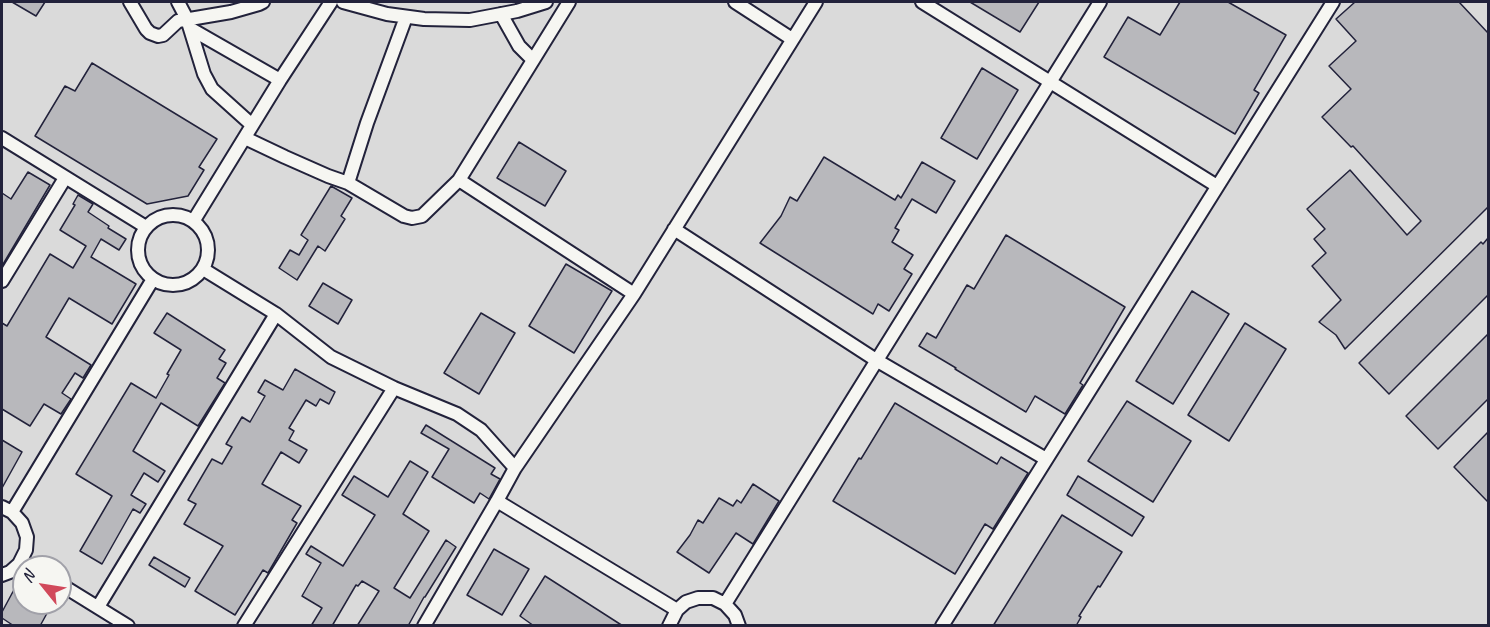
<!DOCTYPE html>
<html>
<head>
<meta charset="utf-8">
<style>
  body { margin:0 }
  #map { position:relative; width:1490px; height:627px; overflow:hidden; background:#e9e9e7; font-family:Caveat,sans-serif }
  canvas { display:block }
  .frame { position:absolute; inset:0; border:3px solid #22223b; pointer-events:none }
  .north { position:absolute; left:12px; top:555px; width:60px; height:60px; box-sizing:border-box; background:#f6f6f2; border:2px solid #a1a1a9; border-radius:50%; rotate:300deg; font-size:16px; font-weight:700; line-height:24px; text-align:center; color:#22223b }
  .north::after { content:''; display:block; margin:auto; width:21px; height:27px; background:#d1495b; clip-path:polygon(50% 0,100% 100%,50% 72%,0 100%) }
</style>
</head>
<body>
<div id="map">
<canvas width="1490" height="627"></canvas>
<div class="frame"></div>
<div class="north">N</div>
</div>
<script>
const g = document.querySelector('canvas').getContext('2d');
g.lineJoin = 'round';
function fill(path, color) {
  g.fillStyle = color;
  g.fill(path, 'evenodd');
}
function shape(rows) {
  const path = new Path2D();
  for (const r of rows) {
    if (r.length === 3) {
      path.moveTo(r[0] + r[2], r[1]);
      path.arc(r[0], r[1], r[2], 0, 2 * Math.PI);
      continue;
    }
    path.moveTo(r[0], r[1]);
    for (let i = 2; i < r.length; i += 2) path.lineTo(r[i], r[i + 1]);
  }
  return path;
}
function stroke(path, color, width, dash) {
  g.strokeStyle = color;
  g.lineWidth = width;
  g.lineCap = dash ? 'butt' : 'round';
  g.setLineDash(dash || []);
  g.stroke(path);
}
fill(shape([
  [2,2,1488,2,1488,625,2,625],
  [24,567,60,567,60,603,24,603]
]), '#dadada');
const building = shape([
  [12,2,45,2,36,16,12,2],
  [970,2,1039,2,1020,32,970,2],
  [1180,2,1228,2,1286,35,1254,90,1259,93,1235,134,1104,57,1128,17,1160,35,1180,2],
  [1355,2,1459,2,1488,33,1488,207,1345,349,1336,335,1319,322,1341,300,1312,266,1326,253,1314,239,1325,229,1307,209,1350,170,1407,235,1421,221,1353,146,1351,147,1322,117,1351,89,1329,66,1356,41,1336,19,1355,2],
  [92,63,217,139,199,167,204,170,188,196,147,204,35,136,65,86,75,91,92,63],
  [982,68,1018,90,977,159,941,138,982,68],
  [519,142,566,171,545,206,497,178,519,142],
  [824,157,895,200,898,195,901,198,922,162,955,181,936,213,912,199,895,228,899,230,892,242,913,255,904,269,912,274,889,311,878,304,873,314,760,243,781,216,790,197,797,201,824,157],
  [28,172,50,185,2,266,2,193,11,199,28,172],
  [331,186,352,198,341,216,345,219,325,251,318,246,297,280,279,268,290,250,299,255,308,240,301,235,331,186],
  [78,195,93,204,88,212,109,226,108,228,126,239,119,250,101,239,91,257,136,284,112,324,69,298,46,337,91,365,83,378,75,373,62,393,71,399,61,414,44,404,30,426,2,409,2,323,7,326,50,254,73,268,86,246,60,230,75,205,73,204,78,195],
  [1006,235,1125,307,1080,383,1083,385,1065,414,1035,396,1026,412,955,369,956,368,919,346,927,333,936,338,967,285,974,289,1006,235],
  [1488,238,1488,295,1389,394,1359,363,1481,242,1483,244,1488,238],
  [566,264,612,291,574,353,529,326,566,264],
  [323,283,352,300,338,324,309,306,323,283],
  [1192,291,1229,314,1173,404,1136,381,1192,291],
  [167,313,225,350,219,359,226,363,217,378,225,383,198,426,161,403,133,451,165,471,158,482,144,473,131,495,146,504,140,513,133,509,102,564,80,551,112,496,76,474,131,383,156,398,169,375,167,374,181,350,154,333,167,313],
  [481,313,515,333,479,394,444,373,481,313],
  [1245,323,1286,349,1229,441,1188,415,1245,323],
  [1488,334,1488,399,1438,449,1406,416,1488,334],
  [295,369,335,392,329,404,320,399,316,406,306,400,289,428,294,431,289,440,307,450,299,463,281,452,262,484,301,506,292,520,297,523,268,573,263,570,235,615,195,591,223,546,184,524,196,504,188,500,212,459,222,464,232,447,226,444,242,417,250,422,265,396,258,392,265,380,283,390,295,369],
  [1127,401,1191,441,1153,502,1088,461,1127,401],
  [895,403,997,464,1001,457,1028,473,993,529,985,524,955,574,833,501,859,458,861,459,895,403],
  [426,425,495,468,491,474,500,479,489,499,480,493,474,503,432,477,449,449,421,433,426,425],
  [1488,432,1488,502,1454,467,1488,432],
  [2,440,22,452,2,488,2,440],
  [410,461,428,472,403,514,429,531,394,588,410,598,446,540,456,547,425,597,424,597,408,626,357,626,379,591,362,581,358,586,356,585,332,626,311,626,322,608,302,596,321,563,306,554,311,546,343,566,375,515,342,495,354,476,388,497,410,461],
  [1078,476,1144,517,1132,536,1067,495,1078,476],
  [753,484,779,501,753,544,736,533,709,573,677,552,690,535,698,520,703,523,719,498,733,506,737,500,741,503,753,484],
  [1062,515,1122,552,1100,587,1098,586,1079,616,1081,617,1076,626,993,626,1062,515],
  [494,549,529,569,502,615,467,595,494,549],
  [154,557,190,578,185,587,149,565,154,557],
  [545,576,623,626,534,626,520,616,545,576],
  [16,586,24,591,24,603,45,603,51,606,40,626,14,626,2,618,2,612,16,586]
]);
fill(building, '#b8b8bc');
stroke(building, '#22223b', 1.5);
const street = shape([
  [130,2,146,29,150,33,158,36,163,35,178,21,231,12,259,4,263,2],
  [178,2,187,19,204,74,212,89,252,125],
  [343,2,387,14,424,19,470,20,517,11,546,2],
  [735,2,792,39],
  [922,2,1217,186],
  [501,14,519,46,533,60],
  [191,29,280,80],
  [2,138,146,227],
  [245,138,285,157,328,176,348,183,404,216,412,218,422,216,459,180,569,2],
  [459,180,634,294],
  [348,183,367,123,406,17],
  [173,250,35],
  [194,220,280,80,331,2],
  [674,229,876,360,1046,459],
  [203,269,276,314,331,357,394,388,457,414,481,430,515,468],
  [2,281,65,178],
  [497,501,677,610],
  [2,507,12,512,22,523,27,537,26,550,19,564,10,572,2,575],
  [12,512,153,279],
  [21,560,32,567],
  [60,584,128,626],
  [725,604,1100,2],
  [98,607,276,314],
  [244,626,394,388],
  [424,626,497,501,515,468,634,294,816,2],
  [669,626,677,610,686,602,698,598,713,598,725,604,735,615,739,626],
  [942,626,1333,2]
]);
stroke(street, '#22223b', 16);
stroke(street, '#f6f6f2', 12);
</script>
</body>
</html>
